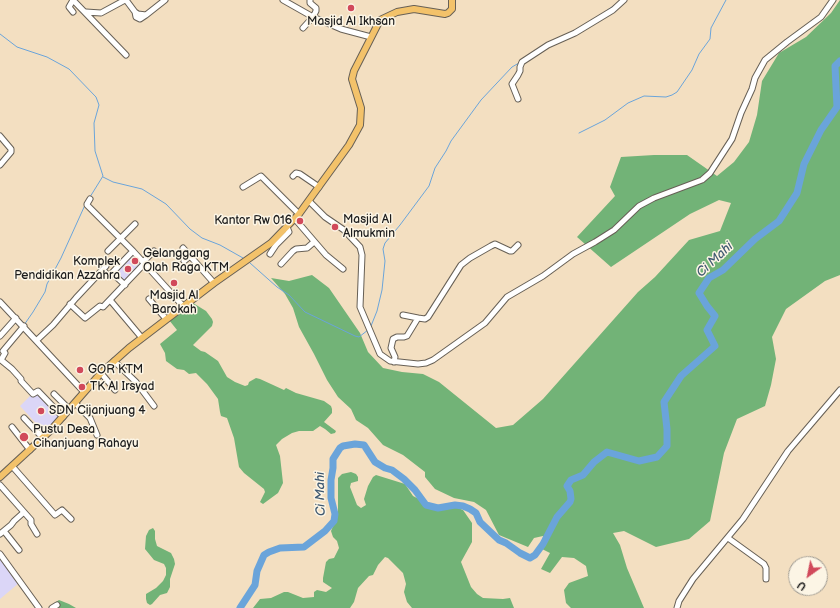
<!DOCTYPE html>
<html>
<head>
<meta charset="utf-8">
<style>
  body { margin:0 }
  #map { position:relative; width:840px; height:608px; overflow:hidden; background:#f3dfc1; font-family:"Balsamiq Sans",sans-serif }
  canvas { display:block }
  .north { position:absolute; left:788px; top:556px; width:40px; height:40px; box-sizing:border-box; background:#fcf5e5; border:1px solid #a29e95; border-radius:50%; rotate:213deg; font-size:11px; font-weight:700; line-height:16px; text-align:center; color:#1c1c1c }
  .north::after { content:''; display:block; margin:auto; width:14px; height:18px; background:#d1495b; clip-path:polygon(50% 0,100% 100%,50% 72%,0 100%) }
</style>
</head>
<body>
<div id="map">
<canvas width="840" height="608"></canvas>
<div class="north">U</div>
</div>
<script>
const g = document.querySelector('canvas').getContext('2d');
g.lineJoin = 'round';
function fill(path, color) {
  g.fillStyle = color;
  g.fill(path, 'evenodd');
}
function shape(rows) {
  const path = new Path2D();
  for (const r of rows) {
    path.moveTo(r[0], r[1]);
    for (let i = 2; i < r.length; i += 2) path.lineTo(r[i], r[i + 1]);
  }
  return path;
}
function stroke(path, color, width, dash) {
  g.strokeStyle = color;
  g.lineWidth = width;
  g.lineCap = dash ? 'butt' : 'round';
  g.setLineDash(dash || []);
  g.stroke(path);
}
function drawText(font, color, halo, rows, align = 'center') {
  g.font = font + ' "Balsamiq Sans",sans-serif';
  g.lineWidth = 3;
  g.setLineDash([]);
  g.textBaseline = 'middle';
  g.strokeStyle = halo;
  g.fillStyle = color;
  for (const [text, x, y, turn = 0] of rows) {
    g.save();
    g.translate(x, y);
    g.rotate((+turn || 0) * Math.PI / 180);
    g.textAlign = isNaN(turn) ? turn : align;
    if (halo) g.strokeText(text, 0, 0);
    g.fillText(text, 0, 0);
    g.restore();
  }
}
fill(shape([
  [133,252,143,264,124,284,113,273],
  [38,392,62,417,45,433,20,406,32,394],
  [0,556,19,583,0,599]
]), '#dbd6f7');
fill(shape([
  [840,0,840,275,825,281,786,309,772,337,776,359,771,385,765,406,737,419,724,453,710,521,689,539,656,547,624,531,613,533,620,545,627,568,644,608,571,608,566,603,564,590,569,583,588,576,586,566,574,558,562,557,550,573,541,569,550,553,542,549,543,536,534,538,528,547,499,535,486,510,474,502,454,498,435,489,425,477,425,472,403,455,383,445,368,428,356,420,351,409,338,397,327,380,314,354,299,327,293,308,285,294,271,278,289,281,312,275,329,288,360,333,368,352,383,368,402,372,423,374,439,382,496,428,513,425,543,399,638,292,655,277,689,240,720,231,731,203,719,200,690,214,611,267,577,237,615,196,610,187,621,157,654,155,687,155,717,176,734,162,749,142,757,115,762,81,779,53,806,37,831,13],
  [193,303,206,311,212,319,213,322,212,326,193,345,201,351,205,352,218,361,227,377,235,382,245,386,248,385,249,382,256,378,260,379,284,390,286,388,296,393,324,401,331,406,332,409,332,413,324,422,336,431,335,433,331,434,325,429,320,426,313,431,299,431,292,433,282,439,276,445,280,456,283,483,278,493,263,504,260,502,265,492,264,489,244,473,239,467,234,438,227,418,221,416,220,412,218,399,207,384,196,373,189,374,184,370,177,369,166,361,165,353,160,344,177,330,169,320],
  [351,472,356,474,358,477,358,481,351,483,350,487,357,505,361,508,366,505,364,499,368,486,373,477,376,475,405,484,413,496,438,509,456,507,463,510,472,523,472,542,461,562,471,587,477,594,483,598,503,599,510,598,514,608,412,608,407,602,404,592,406,584,403,573,388,558,385,557,378,565,373,575,369,576,358,588,354,602,350,608,253,608,260,599,271,598,284,592,288,592,303,598,314,597,314,592,317,590,326,592,332,588,323,582,323,578,326,562,329,559,334,558,339,548,337,541,333,537,331,531,338,515,338,478,342,474],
  [153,528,155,531,155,539,157,546,171,553,174,559,175,564,170,579,170,587,167,593,160,595,152,604,150,605,147,603,146,599,146,594,156,588,163,581,166,575,166,568,164,564,154,560,145,549,146,536,149,530],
  [59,600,69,604,76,608,51,608,53,604]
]), '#72b377');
stroke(shape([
  [606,11,615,5],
  [0,34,17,47,47,57,69,69,96,97,99,105,94,123,95,151,103,176,90,197],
  [579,133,605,120,628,103,644,96,666,97,672,95,677,92,692,70,699,54,710,39,711,28,726,0],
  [103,177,113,182,142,189,166,204,190,229,202,238,220,245,243,258],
  [250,263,277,287,289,295,305,312,355,336,359,337,368,330],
  [24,325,33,312,45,292,47,284,61,258,85,205],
  [371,326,377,311,382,290,385,261,383,249,385,243,400,225,429,186,435,168,446,151,451,141,481,100,512,67,519,63]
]), '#6aa4da', 1);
stroke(shape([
  [240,608,255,585,257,571,264,555,269,552,280,548,304,547,325,531,334,521,335,514,331,498,331,480,333,468,333,459,340,448,343,446,355,444,364,445,375,462,385,468,392,470,404,479,415,490,426,505,438,508,455,505,463,506,470,509,476,513,480,522,499,540,506,543,520,553,530,558,535,555,543,544,557,517,570,502,571,499,570,491,567,486,571,480,583,475,594,462,607,452,639,461,657,457,667,446,667,429,664,402,681,376,715,346,707,330,715,316,707,306,699,293,709,278,723,270,755,239,779,221,797,193,804,164,821,130,837,107,835,66,840,61]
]), '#6aa4da', 7);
const minor = shape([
  [126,0,135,12,138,14,146,15,165,0],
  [283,0,313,17,341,29,371,37],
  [73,12,69,7,73,0,126,55],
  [86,12,101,13,125,0],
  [135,12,136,17,140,19,146,15],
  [303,28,313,17,316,11,316,8,310,3,310,0],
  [518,99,512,84,518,75,520,71,520,67,522,62,548,45,575,33,613,10,624,0],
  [0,136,11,149,11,152,0,165],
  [293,176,296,173,300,174,319,187],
  [243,187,261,176,299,214],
  [90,199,87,204,87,205,133,251,183,306],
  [309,201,325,217,344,230,360,247,362,255,360,307,380,354,390,361,418,364,426,363,433,360,485,323,507,297,543,276,573,254,595,242,614,230,639,206,654,198,702,180,710,173,732,139,741,113,752,89,755,78,765,60,787,42,821,17,833,0],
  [295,219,326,255,343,269],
  [183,248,214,283],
  [108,251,135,224],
  [270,254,276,245,289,232,287,227],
  [184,261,190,256],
  [143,262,154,251],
  [281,264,293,251,296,249,307,248,314,242],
  [103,270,109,276,133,251],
  [112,273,125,285],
  [149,299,166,319],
  [110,300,142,338],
  [0,302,84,392],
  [70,304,85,318,100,306,103,307,144,264],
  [403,315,418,318],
  [24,326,3,351,5,353,1,360,12,369,21,379,21,381,33,394,38,391,63,417],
  [0,336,16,318],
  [37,340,53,325,76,298,106,266],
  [114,361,136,382,154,406],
  [394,362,395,357,391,348,393,339,397,337,404,337,407,336,418,318,425,319,428,317,461,265,470,258,491,246,495,244,510,251,512,251,518,245],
  [101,373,115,390],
  [54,394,70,410],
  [75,403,90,418,97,435],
  [24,418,43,438],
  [12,427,30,450],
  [12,466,55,515,62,510,71,519],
  [0,485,31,520,31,524,37,534],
  [4,531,19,550],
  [0,534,11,525,14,521,23,513],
  [728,538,764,564,766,568,766,579],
  [0,554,39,608],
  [52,608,57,605],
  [677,608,679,601,693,579,743,519,788,451,840,390]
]);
const major = shape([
  [0,477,51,430,101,373,129,348,214,283,271,243,299,214,349,145,360,125,361,108,352,79,354,71,380,20,397,12,414,9,445,14,448,13,452,9,452,0]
]);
stroke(minor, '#676056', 7);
stroke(major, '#676056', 8);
stroke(minor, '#fff', 5);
stroke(major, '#f3c26a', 6);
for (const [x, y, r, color] of [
  [351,8,4,"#d1495b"],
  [300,221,4,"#d1495b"],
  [335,227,4,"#d1495b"],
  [135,261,4,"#d1495b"],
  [128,269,4,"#d1495b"],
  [174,283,4,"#d1495b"],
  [80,370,4,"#d1495b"],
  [82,387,4,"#d1495b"],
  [41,411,4,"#d1495b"],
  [24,437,5,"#d1495b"]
]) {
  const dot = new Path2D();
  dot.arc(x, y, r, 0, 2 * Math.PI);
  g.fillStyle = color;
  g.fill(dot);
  stroke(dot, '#fcf5e5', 1.5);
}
drawText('12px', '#1c1c1c', '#fcf5e5', [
  ["Masjid Al Ikhsan",351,22,"center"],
  ["Masjid Al",343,220],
  ["Almukmin",343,234],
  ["Kantor Rw 016",292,221,"right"],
  ["Gelanggang",143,254],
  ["Olah Raga KTM",143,268],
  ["Komplek",120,262,"right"],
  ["Pendidikan Azzahra",120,276,"right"],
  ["Masjid Al",174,296,"center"],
  ["Barokah",174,310,"center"],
  ["GOR KTM",88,370],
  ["TK Al Irsyad",90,387],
  ["SDN Cijanjuang 4",49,411],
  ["Pustu Desa",33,430],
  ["Cihanjuang Rahayu",33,444]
], 'left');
drawText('italic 13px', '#3f5971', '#fcf5e5', [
  ["Ci Mahi",715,260,-43],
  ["Ci Mahi",321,494,-91]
]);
</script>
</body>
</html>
